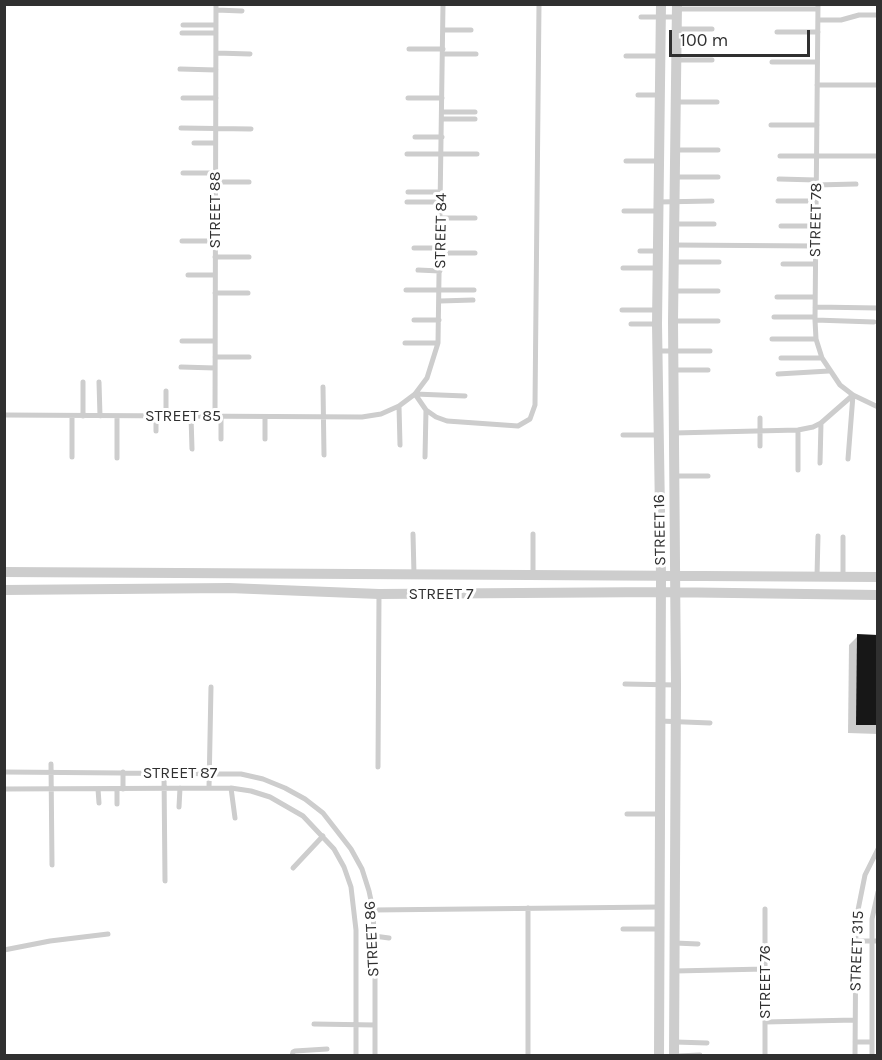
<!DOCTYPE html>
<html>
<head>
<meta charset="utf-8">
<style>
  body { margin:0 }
  #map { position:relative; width:882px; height:1060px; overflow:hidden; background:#fff; font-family:Karla,sans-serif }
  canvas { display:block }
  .frame { position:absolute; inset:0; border:6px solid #303030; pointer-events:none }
  .scale { position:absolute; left:669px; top:30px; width:141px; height:27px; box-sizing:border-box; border:3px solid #303030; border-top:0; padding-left:8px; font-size:18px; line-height:21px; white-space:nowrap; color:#303030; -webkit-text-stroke:4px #fff; paint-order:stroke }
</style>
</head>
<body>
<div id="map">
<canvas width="882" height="1060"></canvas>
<div class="frame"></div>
<div class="scale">100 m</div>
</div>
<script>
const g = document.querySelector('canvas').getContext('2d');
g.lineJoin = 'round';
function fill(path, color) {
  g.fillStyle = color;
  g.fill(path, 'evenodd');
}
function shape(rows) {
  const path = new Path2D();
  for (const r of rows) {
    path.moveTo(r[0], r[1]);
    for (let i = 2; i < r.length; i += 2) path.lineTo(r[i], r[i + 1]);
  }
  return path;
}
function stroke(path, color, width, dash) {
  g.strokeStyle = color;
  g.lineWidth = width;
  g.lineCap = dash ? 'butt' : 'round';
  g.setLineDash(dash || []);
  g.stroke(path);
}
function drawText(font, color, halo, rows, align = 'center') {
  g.font = font + ' Karla,sans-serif';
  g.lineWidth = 6;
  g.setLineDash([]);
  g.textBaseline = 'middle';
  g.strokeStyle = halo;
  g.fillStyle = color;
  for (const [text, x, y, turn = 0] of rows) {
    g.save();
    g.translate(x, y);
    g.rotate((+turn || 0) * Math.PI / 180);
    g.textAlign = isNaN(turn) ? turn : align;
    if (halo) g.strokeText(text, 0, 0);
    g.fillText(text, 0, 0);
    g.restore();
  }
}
fill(shape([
  [858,636,878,636,878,734,848,733,849,645]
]), '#0003');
fill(shape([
  [857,634,878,635,878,725,856,725]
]), '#171717');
stroke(shape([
  [818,4,815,320,816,339,822,358,840,385,853,395,878,407],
  [676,9,818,9],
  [216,10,242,11],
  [641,17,676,17],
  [818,20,841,20,859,15,878,15],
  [183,25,216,25],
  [676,29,712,29],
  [443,30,471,30],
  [777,32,818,32],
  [182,33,216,33],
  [409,49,443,49],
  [216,53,250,54],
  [443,54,476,54],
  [626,56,660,56],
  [676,60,712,60],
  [772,62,817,62],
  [180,69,216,70],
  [817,85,878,85],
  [638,95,660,95],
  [183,98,216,98],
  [408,98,442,98],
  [675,102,717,102],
  [442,112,475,112],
  [442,119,475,119],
  [771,125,817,125],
  [181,128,251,129],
  [415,137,442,137],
  [194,143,215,143],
  [675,150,718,150],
  [407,154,477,154],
  [780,156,878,156],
  [626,161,659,161],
  [183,173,215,173],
  [675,177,718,177],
  [779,179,816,180],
  [215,182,249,182],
  [816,185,856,184],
  [408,192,441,192],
  [778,201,816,201],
  [407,202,441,202],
  [658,202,712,201],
  [624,211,658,211],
  [441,218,475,218],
  [674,224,714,224],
  [781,226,816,226],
  [182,241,215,241],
  [674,245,815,246],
  [414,248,440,248],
  [640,251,658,251],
  [440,253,475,253],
  [215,257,249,257],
  [674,262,719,262],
  [783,264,815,264],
  [623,268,657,268],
  [418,270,440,271],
  [188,275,215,275],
  [406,290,474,290],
  [674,291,718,291],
  [215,293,248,293],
  [777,297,815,297],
  [440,301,473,300],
  [815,307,878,308],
  [622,310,657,310],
  [774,317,815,317],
  [414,320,439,320],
  [815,320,874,322],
  [673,321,718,321],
  [631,324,656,324],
  [772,339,816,339],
  [182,341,215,341],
  [405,343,438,343],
  [657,351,710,351],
  [215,357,249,357],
  [781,358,822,358],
  [181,367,215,368],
  [673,370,708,370],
  [778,374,829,371],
  [83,382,83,416],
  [99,382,100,416],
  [323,387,324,455],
  [166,391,166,416],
  [415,394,426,410,436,417,447,421,518,426,530,419,535,405,539,4],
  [415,394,465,396],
  [399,406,400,445],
  [4,415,362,417,381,414,399,406,415,394,427,378,438,343,443,4],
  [72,416,72,457],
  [117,416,117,458],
  [156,416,156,431],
  [191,416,192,449],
  [215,416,216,4],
  [221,416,221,439],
  [265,417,265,439],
  [760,418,760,446],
  [674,433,798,430,813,427,821,423,853,395],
  [623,435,659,435],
  [425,457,426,410],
  [848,459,853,395],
  [820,463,821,423],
  [798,470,798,430],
  [675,476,708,476],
  [413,534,414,574],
  [843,537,843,577],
  [533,575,533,534],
  [817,576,818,536],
  [625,684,676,685],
  [660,721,710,723],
  [51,764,52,865],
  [378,767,379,594],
  [4,772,241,774,263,779,285,788,305,799,323,813,351,849,362,869,369,891,373,910,375,960,375,1056],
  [123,772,123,789],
  [164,773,165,881],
  [209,788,211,687],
  [231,788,235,818],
  [4,789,231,788,251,791,270,797,303,816,334,849,344,867,351,887,356,930,356,1056],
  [98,789,99,803],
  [117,804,117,789],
  [179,807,180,788],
  [627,814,660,814],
  [293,868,323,836],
  [765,909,765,1056],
  [373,910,659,907],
  [623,929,659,929],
  [374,936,389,938],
  [855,941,878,941],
  [675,943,698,944],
  [4,950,50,941,108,934],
  [675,971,765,969],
  [765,1022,855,1020],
  [314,1024,375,1025],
  [675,1042,707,1043],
  [855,1042,872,1042],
  [292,1056,293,1052,295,1051,327,1049],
  [528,1056,528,908],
  [677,1056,700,1055],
  [855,1056,856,920,865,875,878,849],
  [872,1056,872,919,878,892]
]), '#cdcdcd', 5);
stroke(shape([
  [4,572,878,577],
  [4,590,229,588,379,594,661,592,878,595],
  [659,1056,661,576,657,324,661,4],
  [674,1056,676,685,673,321,677,4]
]), '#cdcdcd', 10);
drawText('16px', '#303030', '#fff', [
  ["STREET 88",215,210,-90],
  ["STREET 78",816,220,-89],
  ["STREET 84",441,231,-89],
  ["STREET 85",183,416],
  ["STREET 16",660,530,-91],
  ["STREET 7",441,594],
  ["STREET 87",180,773],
  ["STREET 86",372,939,-93],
  ["STREET 315",857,951,-88],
  ["STREET 76",765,982,-90]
]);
</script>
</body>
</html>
